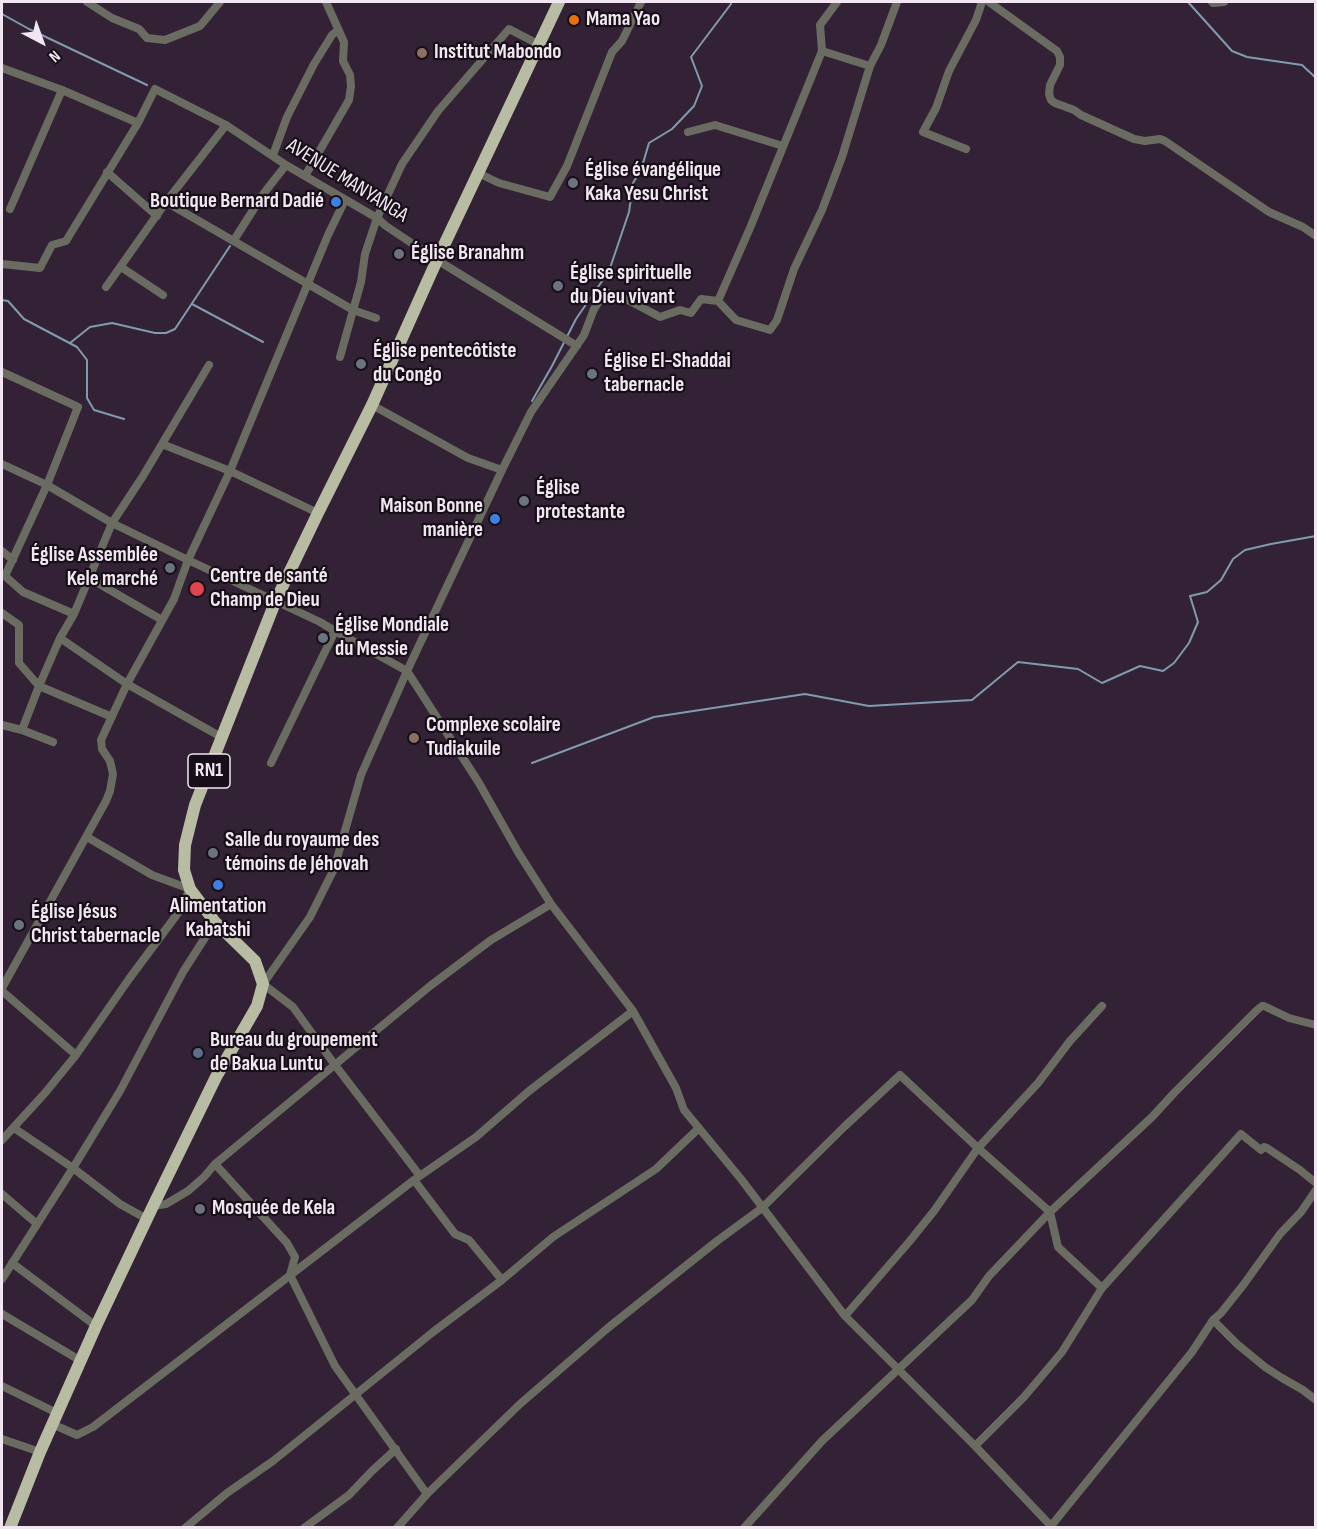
<!DOCTYPE html>
<html>
<head>
<meta charset="utf-8">
<style>
  body { margin:0 }
  #map { position:relative; width:1317px; height:1529px; overflow:hidden; background:#332235; font-family:"Sofia Sans Condensed",sans-serif }
  canvas { display:block }
  .frame { position:absolute; inset:0; border:3px solid #f1e6f2; pointer-events:none }
  .north { position:absolute; left:12px; top:12px; width:60px; height:60px; -webkit-text-stroke:4px #160f17; paint-order:stroke; rotate:139deg; font-size:16px; font-weight:700; line-height:24px; text-align:center; color:#f1e6f2 }
  .north::after { content:''; display:block; margin:auto; width:21px; height:27px; background:#f1e6f2; clip-path:polygon(50% 0,100% 100%,50% 72%,0 100%) }
</style>
</head>
<body>
<div id="map">
<canvas width="1317" height="1529"></canvas>
<div class="frame"></div>
<div class="north">N</div>
</div>
<script>
const g = document.querySelector('canvas').getContext('2d');
g.lineJoin = 'round';
function shape(rows) {
  const path = new Path2D();
  for (const r of rows) {
    path.moveTo(r[0], r[1]);
    for (let i = 2; i < r.length; i += 2) path.lineTo(r[i], r[i + 1]);
  }
  return path;
}
function stroke(path, color, width, dash) {
  g.strokeStyle = color;
  g.lineWidth = width;
  g.lineCap = dash ? 'butt' : 'round';
  g.setLineDash(dash || []);
  g.stroke(path);
}
function drawText(font, color, halo, rows, align = 'center') {
  g.font = font + ' "Sofia Sans Condensed",sans-serif';
  g.lineWidth = 4.5;
  g.setLineDash([]);
  g.textBaseline = 'middle';
  g.strokeStyle = halo;
  g.fillStyle = color;
  for (const [text, x, y, turn = 0] of rows) {
    g.save();
    g.translate(x, y);
    g.rotate((+turn || 0) * Math.PI / 180);
    g.textAlign = isNaN(turn) ? turn : align;
    if (halo) g.strokeText(text, 0, 0);
    g.fillText(text, 0, 0);
    g.restore();
  }
}
stroke(shape([
  [1188,2,1232,51,1247,57,1302,65,1316,78],
  [2,14,29,29,147,85],
  [2,300,8,301,24,319,77,347,87,360,87,398,94,410,124,419],
  [192,304,263,342],
  [70,343,90,327,112,323,155,333,166,333,175,329,230,246],
  [532,401,552,366,576,319,609,271,629,212,633,183,641,170,649,143,672,129,694,106,702,86,691,57,731,4,731,2],
  [532,763,654,717,805,694,869,706,972,700,1018,662,1078,669,1102,683,1140,666,1163,671,1174,663,1189,643,1198,622,1190,596,1207,592,1221,580,1233,559,1245,550,1271,544,1316,536]
]), '#819bae', 2);
stroke(shape([
  [87,2,112,18,139,29,147,38,165,40,200,26,220,2],
  [989,2,1057,51,1060,57,1060,65,1050,85,1049,94,1051,100,1055,103,1074,110,1081,115,1134,139,1145,141,1160,139,1165,141,1269,212,1303,227,1316,236],
  [1212,2,1213,3,1224,2],
  [822,51,820,25,837,2],
  [2,68,62,90,138,123],
  [688,132,715,125,783,146],
  [966,149,923,132,936,108,949,71,976,20,982,2],
  [273,155,287,117,314,64,332,35,338,30],
  [107,172,157,216],
  [478,173,499,183,550,197,567,166,612,52,622,41,641,2],
  [305,176,349,100,351,86,350,75,343,61,344,42,326,2],
  [166,202,353,310,376,318],
  [10,209,62,90],
  [234,240,264,193,286,165],
  [2,264,40,268,52,245,66,241,138,123,155,89,226,125,286,165,377,218,386,226,437,260,577,346],
  [121,267,163,295],
  [106,287,166,202,226,125],
  [718,301,750,228,822,51,870,66],
  [340,357,361,282,365,254,377,218,402,164,438,111,509,29,538,44],
  [2,372,78,407,47,485,5,576,23,592,74,614],
  [372,405,468,458,502,470],
  [162,444,230,471,318,513],
  [2,464,47,485,112,523,188,560,320,622,335,631,407,671,479,783,518,852,551,904,633,1011,676,1088,684,1110,741,1179,845,1316,975,1446,1051,1526,1192,1352,1213,1320,1221,1313,1244,1284,1280,1234,1301,1212,1316,1190],
  [2,551,13,560],
  [89,578,162,620],
  [2,613,19,625,19,663,39,686,112,717],
  [60,638,127,684,223,738],
  [2,725,22,730],
  [53,742,22,730,39,686,60,638,74,614,112,523,143,476,209,365],
  [271,763,335,631],
  [2,988,106,801,110,791,113,774,110,761,102,749,101,740,127,684,174,599,188,560,230,471,328,235,345,200],
  [2,991,76,1055],
  [14,1128,73,1168,120,1204,147,1219],
  [2,1140,45,1093,76,1055,129,979,178,913,190,889,152,875,87,837],
  [215,1164,430,986,491,940,551,904],
  [420,1176,335,1065,293,1007,263,984,310,917,334,869,361,775,407,671,502,470,531,412,584,335,594,309,605,292,626,299,660,317,680,310,691,313,701,299,718,301,736,320,770,330,777,320,794,269,822,210,842,157,870,66,881,45,897,2],
  [414,1180,455,1234,469,1240,502,1280],
  [2,1194,37,1224],
  [153,1206,166,1204,188,1191,204,1177,215,1164,287,1243,295,1257,290,1275,335,1366,427,1494],
  [12,1263,96,1326],
  [2,1279,73,1168,120,1091,183,972,215,922],
  [2,1314,81,1361],
  [845,1316,909,1242,934,1211,978,1148,1038,1083,1070,1041,1102,1006],
  [1213,1320,1237,1344,1265,1367,1282,1378,1303,1390,1316,1400],
  [2,1386,57,1413],
  [52,1424,77,1435,93,1427,414,1180,476,1137,529,1091,633,1011],
  [2,1439,40,1452],
  [975,1446,1024,1397,1062,1352,1102,1288],
  [185,1528,227,1493,273,1461,433,1332,502,1280,553,1237,656,1169,699,1128],
  [304,1528,349,1495,372,1471,396,1449],
  [397,1528,427,1494,520,1404,609,1327,717,1241,762,1208,844,1127,900,1075,978,1148,1050,1212,1058,1247,1102,1288,1241,1134,1261,1150,1264,1147,1267,1148,1300,1170,1316,1183],
  [744,1528,822,1441,972,1300,989,1276,1050,1212,1152,1117,1175,1092,1257,1010,1262,1006,1264,1006,1289,1018,1316,1025]
]), '#6a6c61', 8);
stroke(shape([
  [10,1528,40,1452,96,1326,153,1206,216,1077,257,1006,263,984,255,961,215,922,190,889,184,870,185,845,195,805,276,600,318,513,372,405,437,260,559,2]
]), '#b8bca2', 12);
for (const [x, y, r, color] of [
  [574,20,6,"#e8710a"],
  [422,53,6,"#8d6e63"],
  [573,183,6,"#6b7280"],
  [336,202,6,"#3f7fe0"],
  [399,254,6,"#6b7280"],
  [558,286,6,"#6b7280"],
  [361,364,6,"#6b7280"],
  [592,374,6,"#6b7280"],
  [524,501,6,"#6b7280"],
  [495,519,6,"#3f7fe0"],
  [170,568,6,"#6b7280"],
  [197,589,8,"#e0444e"],
  [323,638,6,"#6b7280"],
  [414,738,6,"#8d6e63"],
  [213,853,6,"#6b7280"],
  [218,885,6,"#3f7fe0"],
  [19,925,6,"#6b7280"],
  [198,1053,6,"#5c6f8a"],
  [200,1209,6,"#6b7280"]
]) {
  const dot = new Path2D();
  dot.arc(x, y, r, 0, 2 * Math.PI);
  g.fillStyle = color;
  g.fill(dot);
  stroke(dot, '#160f17', 2);
}
for (const [x, y, w] of [
  [209,771,42]
]) {
  const box = new Path2D();
  box.roundRect(x - w / 2, y - 17, w, 34, 4.5);
  g.fillStyle = '#160f17';
  g.fill(box);
  stroke(box, '#f1e6f2', 1.5);
}
drawText('bold 20px', '#f1e6f2', null, [
  ["RN1",209,771]
]);
drawText('bold 21px', '#f1e6f2', '#160f17', [
  ["Mama Yao",586,20],
  ["Institut Mabondo",434,53],
  ["Église évangélique",585,171],
  ["Kaka Yesu Christ",585,195],
  ["Boutique Bernard Dadié",324,202,"right"],
  ["Église Branahm",411,254],
  ["Église spirituelle",570,274],
  ["du Dieu vivant",570,298],
  ["Église pentecôtiste",373,352],
  ["du Congo",373,376],
  ["Église El-Shaddai",604,362],
  ["tabernacle",604,386],
  ["Église",536,489],
  ["protestante",536,513],
  ["Maison Bonne",483,507,"right"],
  ["manière",483,531,"right"],
  ["Église Assemblée",158,556,"right"],
  ["Kele marché",158,580,"right"],
  ["Centre de santé",210,577],
  ["Champ de Dieu",210,601],
  ["Église Mondiale",335,626],
  ["du Messie",335,650],
  ["Complexe scolaire",426,726],
  ["Tudiakuile",426,750],
  ["Salle du royaume des",225,841],
  ["témoins de Jéhovah",225,865],
  ["Alimentation",218,907,"center"],
  ["Kabatshi",218,931,"center"],
  ["Église Jésus",31,913],
  ["Christ tabernacle",31,937],
  ["Bureau du groupement",210,1041],
  ["de Bakua Luntu",210,1065],
  ["Mosquée de Kela",212,1209]
], 'left');
drawText('21px', '#f1e6f2', '#160f17', [
  ["AVENUE MANYANGA",347,181,32]
]);
</script>
</body>
</html>
